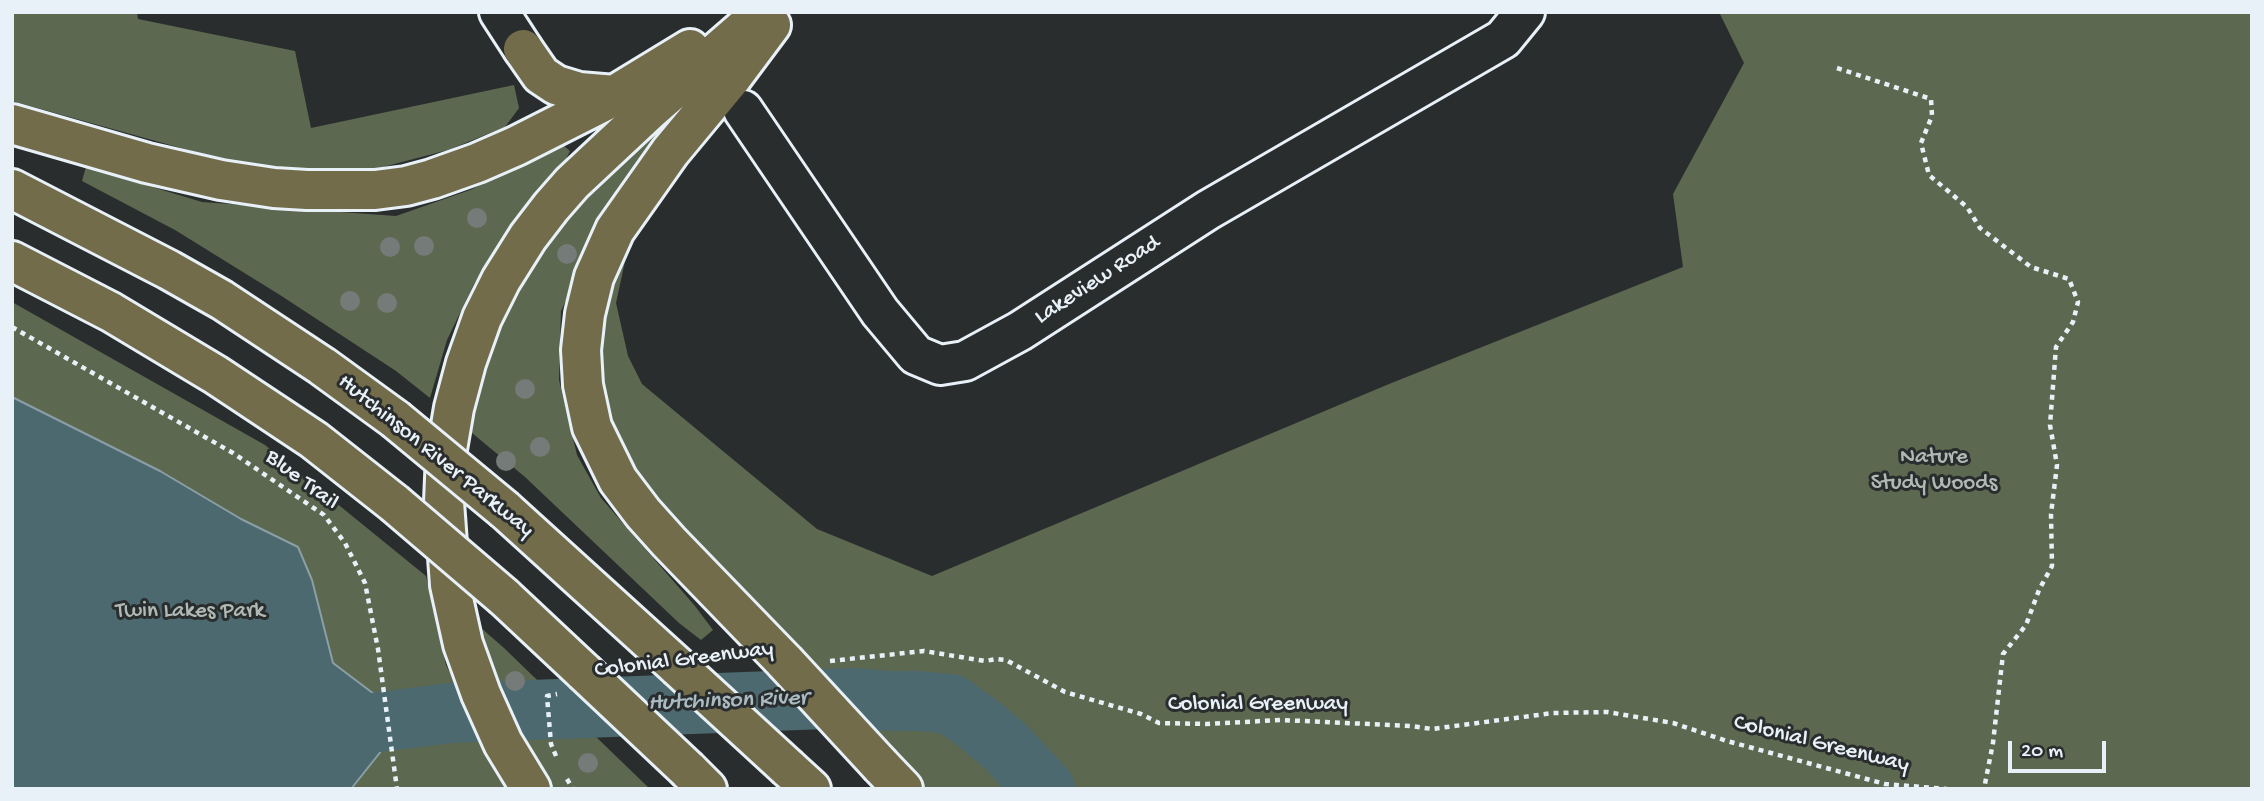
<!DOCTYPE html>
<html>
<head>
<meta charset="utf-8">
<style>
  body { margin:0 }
  #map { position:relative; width:2264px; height:801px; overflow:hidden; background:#2a2d2e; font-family:"Gochi Hand",sans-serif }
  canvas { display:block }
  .frame { position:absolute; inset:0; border:14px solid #e8f1f8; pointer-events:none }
  .scale { position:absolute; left:2008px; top:741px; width:98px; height:32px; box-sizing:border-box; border:4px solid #e8f1f8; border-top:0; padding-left:9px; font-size:21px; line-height:24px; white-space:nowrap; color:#e8f1f8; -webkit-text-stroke:5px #2a2d2e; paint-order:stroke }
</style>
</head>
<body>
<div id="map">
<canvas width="2264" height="801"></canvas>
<div class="frame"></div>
<div class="scale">20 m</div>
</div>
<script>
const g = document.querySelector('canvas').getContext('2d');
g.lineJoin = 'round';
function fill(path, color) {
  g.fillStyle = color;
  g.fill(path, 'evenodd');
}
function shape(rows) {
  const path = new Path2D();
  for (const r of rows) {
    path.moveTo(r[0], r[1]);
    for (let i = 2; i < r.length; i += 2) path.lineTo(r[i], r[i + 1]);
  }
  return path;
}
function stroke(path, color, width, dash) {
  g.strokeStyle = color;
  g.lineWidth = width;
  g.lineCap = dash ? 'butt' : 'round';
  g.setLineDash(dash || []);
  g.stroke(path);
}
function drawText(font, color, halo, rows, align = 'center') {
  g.font = font + ' "Gochi Hand",sans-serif';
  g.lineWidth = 6;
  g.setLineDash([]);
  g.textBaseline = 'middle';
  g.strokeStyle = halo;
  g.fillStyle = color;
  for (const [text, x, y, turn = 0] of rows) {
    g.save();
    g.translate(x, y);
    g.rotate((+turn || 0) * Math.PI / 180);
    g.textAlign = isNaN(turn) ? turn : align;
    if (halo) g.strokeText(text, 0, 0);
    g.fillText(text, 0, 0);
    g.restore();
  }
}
fill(shape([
  [12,12,137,12,138,19,295,51,311,128,514,85,519,108,505,127,448,150,356,174,249,167,12,101],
  [1719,12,2252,12,2252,789,925,789,639,483,616,441,600,395,598,337,610,263,630,238,616,303,628,356,642,384,817,529,932,576,1389,384,1683,267,1673,194,1744,63],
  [659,133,646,159,599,230,561,311,559,380,577,455,601,498,695,606,713,630,701,640,679,623,525,477,466,428,482,361,525,269,584,190,643,135],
  [564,146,570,151,562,167,511,226,474,284,447,340,430,398,396,371,280,295,175,230,82,181,86,167,202,202,396,216,470,190],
  [12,302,265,445,426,576,446,665,509,789,12,789],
  [472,620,504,648,650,789,550,789,519,745]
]), '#5d6850');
const water = shape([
  [12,397,160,471,241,519,298,547,312,580,333,663,374,694,382,750,351,789,12,789,12,397]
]);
fill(water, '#4c6970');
stroke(water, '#8a9fa6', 2);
stroke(shape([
  [379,722,451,713,852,698,887,701,919,701,951,704,980,725,1006,747,1045,789]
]), '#4c6970', 60);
const minor = shape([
  [499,12,523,49],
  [743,110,880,312,916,355,940,365,965,361,1020,331,1208,210,1503,39,1525,12]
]);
const highway = shape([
  [771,25,733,76,670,152,615,230,594,277,585,314,581,350,583,385,592,427,618,480,643,513,669,542,785,662],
  [523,49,541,75,556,85,579,92,615,95],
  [12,124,147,163,221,180,274,188,307,190,375,190,406,186,432,179,477,163,516,146,603,102,690,49],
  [12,189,169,270,222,300,322,366,395,419],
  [12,261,111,312,216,375,314,440,394,503],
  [505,510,678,667],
  [504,597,584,672],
  [881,766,903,789],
  [788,768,811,789],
  [688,770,707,789],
  [531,789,503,743,481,694,463,644,450,585,444,502,446,455,454,408,466,363,482,318,501,280,528,237,551,207,572,183,650,110,763,12]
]);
stroke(minor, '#e8f1f8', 44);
stroke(highway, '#e8f1f8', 44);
stroke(shape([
  [1837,68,1931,99,1932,116,1921,143,1929,175,1967,207,1980,228,2031,267,2069,279,2078,302,2073,322,2056,347,2050,425,2057,465,2051,514,2052,566,2039,590,2026,625,2003,654,1993,743,1984,789],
  [12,327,233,453,324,515,345,543,365,583,378,649,397,789],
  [830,661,924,651,985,661,997,659,1006,660,1065,692,1141,714,1159,723,1206,724,1281,720,1412,726,1432,729,1553,713,1607,712,1673,723,1727,741,1885,784,1947,789],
  [556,756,551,744,547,696,557,694],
  [567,779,573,789]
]), '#e8f1f8', 4.5, [5, 5]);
stroke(minor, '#2a2d2e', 38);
stroke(highway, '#726c4b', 38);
const highwayBridge = shape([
  [395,419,505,510],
  [394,503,504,597],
  [785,662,881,766],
  [678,667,788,768],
  [584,672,688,770]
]);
stroke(highwayBridge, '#e8f1f8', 44, []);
stroke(highwayBridge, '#726c4b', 38);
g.fillStyle = '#747b78';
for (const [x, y] of [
  [477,218],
  [424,246],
  [390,247],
  [567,254],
  [350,301],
  [387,303],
  [525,389],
  [540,447],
  [506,461],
  [515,681],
  [588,763]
]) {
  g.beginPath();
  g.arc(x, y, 10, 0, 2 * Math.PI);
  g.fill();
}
drawText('23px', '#e8f1f8', '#2a2d2e', [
  ["Lakeview Road",1098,281,-33],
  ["Hutchinson River Parkway",435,457,39],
  ["Blue Trail",301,481,37],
  ["Colonial Greenway",684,661,-7],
  ["Colonial Greenway",1258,705],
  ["Colonial Greenway",1821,745,14]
]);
drawText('23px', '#b0bab5', '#2a2d2e', [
  ["Nature",1934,458],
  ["Study Woods",1934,484],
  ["Twin Lakes Park",190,612]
]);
drawText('italic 24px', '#aabbc2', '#2a2d2e', [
  ["Hutchinson River",728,702,-2]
]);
</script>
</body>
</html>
